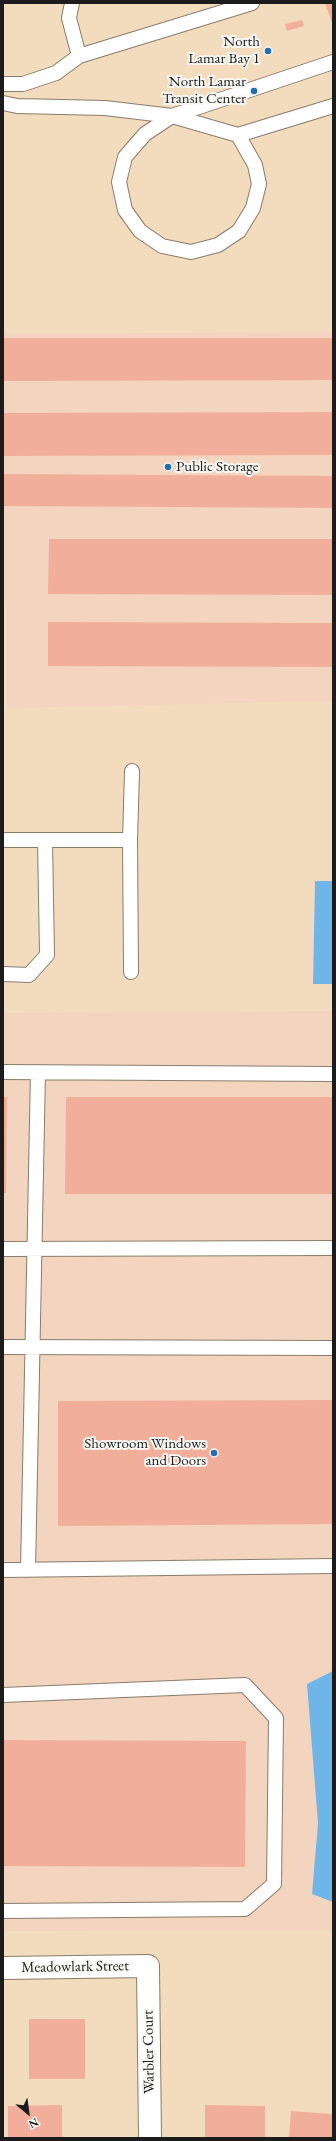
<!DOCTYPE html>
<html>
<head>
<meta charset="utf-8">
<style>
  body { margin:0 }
  #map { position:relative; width:336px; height:2141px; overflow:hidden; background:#f3dcbd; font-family:"EB Garamond",serif }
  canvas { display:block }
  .frame { position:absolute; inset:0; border:4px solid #1c1c1c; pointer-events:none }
  .north { position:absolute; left:8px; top:2093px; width:40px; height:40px; -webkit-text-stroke:3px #f6f6f2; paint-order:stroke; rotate:151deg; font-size:11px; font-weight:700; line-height:16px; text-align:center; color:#1c1c1c }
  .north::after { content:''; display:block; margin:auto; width:14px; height:18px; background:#1c1c1c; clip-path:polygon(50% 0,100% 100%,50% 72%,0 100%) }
</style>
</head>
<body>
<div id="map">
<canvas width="336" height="2141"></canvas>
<div class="frame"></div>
<div class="north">N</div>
</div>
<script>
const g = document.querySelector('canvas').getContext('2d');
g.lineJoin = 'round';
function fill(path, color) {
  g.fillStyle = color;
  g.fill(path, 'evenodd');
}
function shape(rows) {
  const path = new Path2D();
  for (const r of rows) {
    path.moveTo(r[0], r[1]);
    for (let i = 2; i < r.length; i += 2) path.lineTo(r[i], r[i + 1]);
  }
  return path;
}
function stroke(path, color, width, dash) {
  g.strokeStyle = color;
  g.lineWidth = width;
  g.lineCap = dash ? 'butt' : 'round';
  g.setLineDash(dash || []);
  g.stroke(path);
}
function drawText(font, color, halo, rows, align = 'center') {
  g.font = font + ' "EB Garamond",serif';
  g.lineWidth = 4;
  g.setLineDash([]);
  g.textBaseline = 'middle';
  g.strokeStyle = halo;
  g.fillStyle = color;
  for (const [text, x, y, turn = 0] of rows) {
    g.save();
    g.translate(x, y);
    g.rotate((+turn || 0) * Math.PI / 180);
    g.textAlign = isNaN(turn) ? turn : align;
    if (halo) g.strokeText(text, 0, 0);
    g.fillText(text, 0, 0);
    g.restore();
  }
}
fill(shape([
  [333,332,333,701,7,708,7,601,3,601,3,334],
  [333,1011,333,1930,3,1931,3,1013]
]), '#f3d4bf');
fill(shape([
  [315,881,333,881,333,984,313,984],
  [333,1671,333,1902,312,1894,318,1823,307,1684]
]), '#70b5e7');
fill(shape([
  [325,3,333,3,333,26],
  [302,20,304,26,287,31,285,24],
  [3,338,333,338,333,380,3,381],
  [333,412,333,455,3,456,3,413],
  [3,474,333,476,333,508,3,506],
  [49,539,333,539,333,595,48,594],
  [48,622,333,623,333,667,48,666],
  [3,1097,7,1097,6,1193,3,1193],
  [66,1097,333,1097,333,1194,65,1194],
  [333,1400,333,1524,58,1526,58,1401],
  [3,1740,246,1741,245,1867,3,1866],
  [29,2019,85,2019,85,2079,29,2079],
  [62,2105,62,2138,8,2138,8,2106],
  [205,2105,265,2106,265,2138,205,2138],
  [291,2111,333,2114,333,2138,289,2138]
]), '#f1af9b');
const lane = shape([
  [72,3,69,18,79,56],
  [3,84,23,84,56,73,79,56,252,3],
  [3,103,17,106,105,108,172,116,238,135,333,106],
  [238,135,255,165,259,184,253,208,239,231,218,245,191,252,162,246,140,231,125,210,119,182,125,157,145,134,172,116,333,62],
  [3,840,45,840,47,955,29,975,3,974],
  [45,840,130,840,131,972],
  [130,840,132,771],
  [3,1072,333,1074],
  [3,1249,333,1248],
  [3,1347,333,1348],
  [3,1570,333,1566],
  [28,1570,38,1072],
  [3,1695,245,1685,276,1718,274,1884,245,1909,3,1911]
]);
const street = shape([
  [3,1968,148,1966,150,2138]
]);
stroke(lane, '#887c6c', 16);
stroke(street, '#887c6c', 24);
stroke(lane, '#fff', 14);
stroke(street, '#fff', 22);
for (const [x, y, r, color] of [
  [268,51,4,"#1f6fb2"],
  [254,91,4,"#1f6fb2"],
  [168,467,4,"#1f6fb2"],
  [214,1453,4,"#1f6fb2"]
]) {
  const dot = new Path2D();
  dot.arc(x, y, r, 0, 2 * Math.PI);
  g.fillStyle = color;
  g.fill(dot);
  stroke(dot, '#f6f6f2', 1.5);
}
drawText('15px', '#1c1c1c', '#f6f6f2', [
  ["North",260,42],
  ["Lamar Bay 1",260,59],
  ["North Lamar",246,82],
  ["Transit Center",246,99],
  ["Public Storage",176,467,"left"],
  ["Showroom Windows",206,1444],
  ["and Doors",206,1461]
], 'right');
drawText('15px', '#1c1c1c', '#f6f6f2', [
  ["Meadowlark Street",75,1967,-1],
  ["Warbler Court",149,2052,-91]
]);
</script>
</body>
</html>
